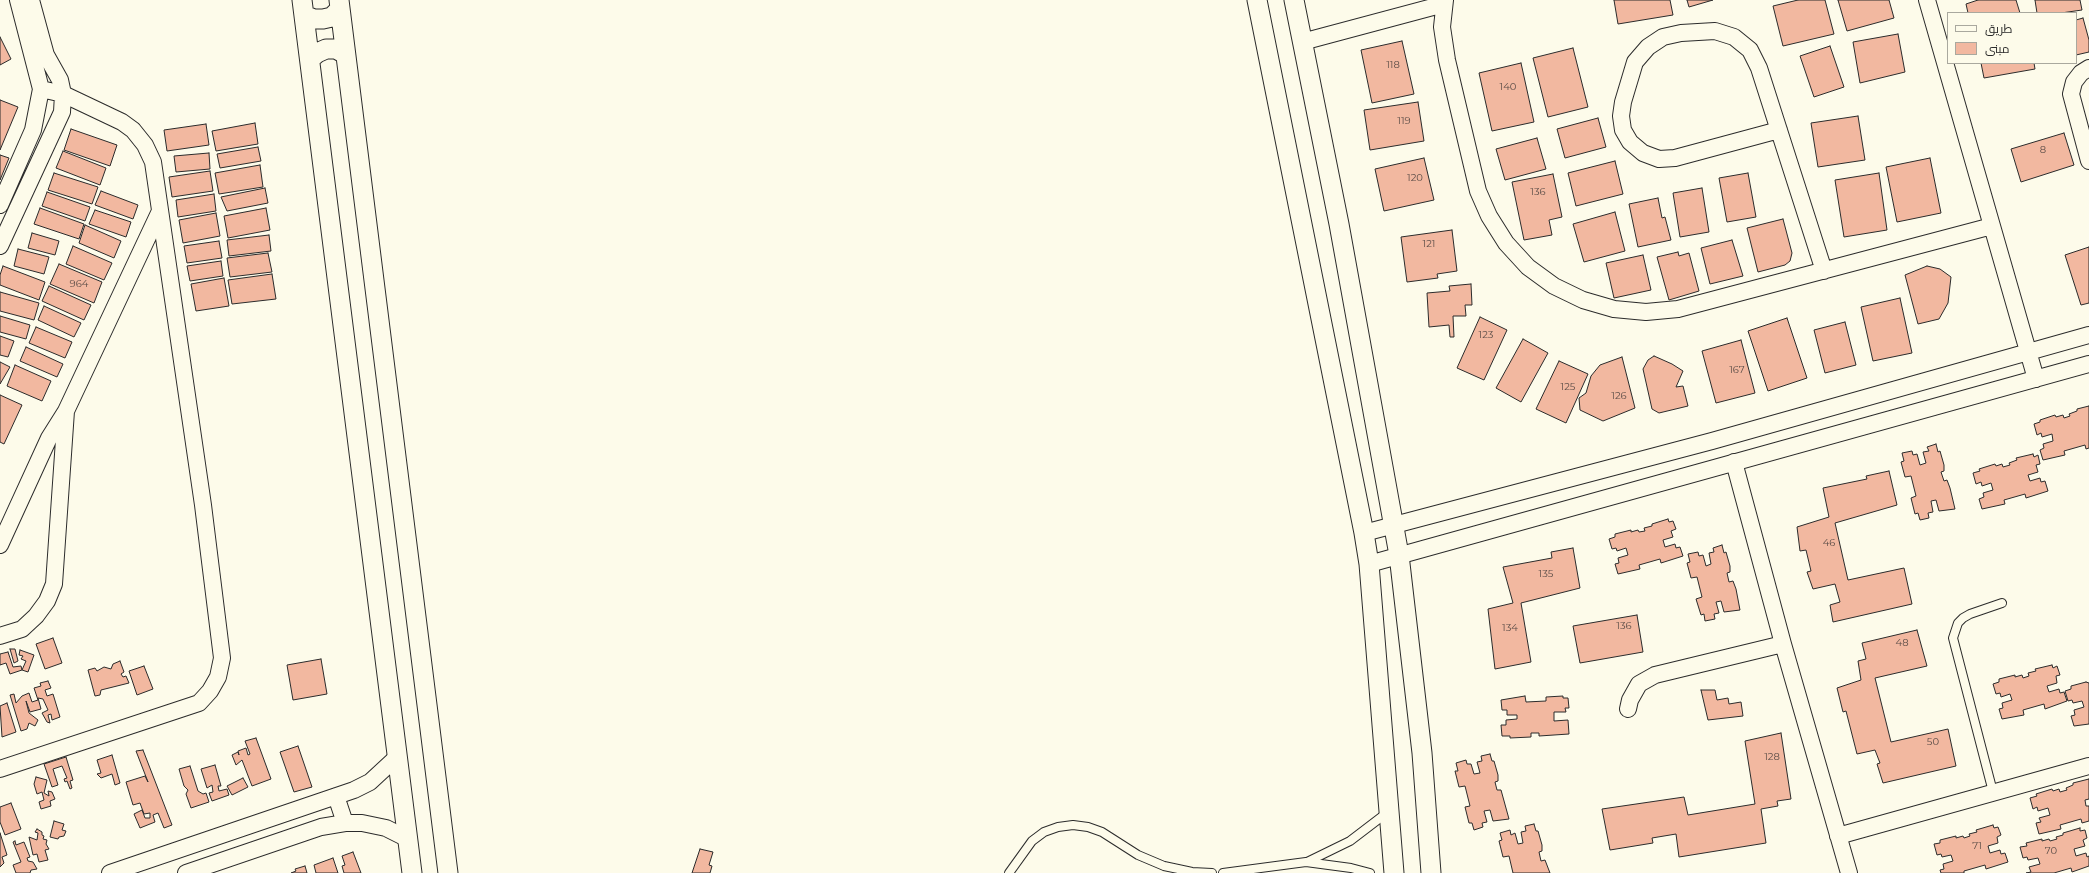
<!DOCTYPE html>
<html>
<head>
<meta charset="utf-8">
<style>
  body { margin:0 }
  #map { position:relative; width:2089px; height:873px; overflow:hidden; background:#fdfbea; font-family:Montserrat,Cairo,sans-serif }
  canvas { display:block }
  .legend { position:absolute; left:1947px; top:12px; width:130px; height:52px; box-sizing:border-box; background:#fdfbea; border:1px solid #a9a89e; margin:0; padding:5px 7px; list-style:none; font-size:12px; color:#2b2b2b }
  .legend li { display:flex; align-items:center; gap:8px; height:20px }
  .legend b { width:20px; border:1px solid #a9a89e }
</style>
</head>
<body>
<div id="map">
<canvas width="2089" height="873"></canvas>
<ul class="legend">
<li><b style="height:5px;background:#fdfbea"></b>طريق</li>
<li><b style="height:11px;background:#f2b8a0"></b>مبنى</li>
</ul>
</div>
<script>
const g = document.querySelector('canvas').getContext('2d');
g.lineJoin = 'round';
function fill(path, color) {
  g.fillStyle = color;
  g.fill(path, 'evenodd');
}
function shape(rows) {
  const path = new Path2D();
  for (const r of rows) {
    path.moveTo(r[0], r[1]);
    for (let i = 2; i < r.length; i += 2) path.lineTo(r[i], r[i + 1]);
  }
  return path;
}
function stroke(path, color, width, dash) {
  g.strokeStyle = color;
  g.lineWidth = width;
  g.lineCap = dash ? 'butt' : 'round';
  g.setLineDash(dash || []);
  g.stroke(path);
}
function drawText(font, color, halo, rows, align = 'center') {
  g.font = font + ' Montserrat,sans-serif';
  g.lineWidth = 3;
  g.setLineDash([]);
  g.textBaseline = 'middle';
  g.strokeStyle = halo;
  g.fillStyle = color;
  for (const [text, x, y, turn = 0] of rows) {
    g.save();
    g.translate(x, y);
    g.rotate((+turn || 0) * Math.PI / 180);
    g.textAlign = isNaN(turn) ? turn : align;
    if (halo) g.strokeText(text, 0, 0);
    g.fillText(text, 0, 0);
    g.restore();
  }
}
const building = shape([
  [1614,0,1670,0,1673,15,1618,24,1614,0],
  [1687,0,1713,0,1689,7,1687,0],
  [1798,0,1825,0,1834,34,1783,46,1773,6,1798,0],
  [1838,0,1889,0,1894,18,1847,31,1838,0],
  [1978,0,2016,0,2020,13,1968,13,1966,4,1978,0],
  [2035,0,2080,0,2082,10,2061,13,2037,13,2035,0],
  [2083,18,2089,40,2089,52,2076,55,2076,20,2083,18],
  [1898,34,1905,72,1860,83,1853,42,1898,34],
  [0,37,11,59,0,65,0,37],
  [1402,41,1414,94,1372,103,1361,50,1402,41],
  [1830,46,1844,87,1814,97,1800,56,1830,46],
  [1573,48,1588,107,1548,117,1533,58,1573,48],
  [1521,63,1534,122,1492,131,1479,73,1521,63],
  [1981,63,2034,63,2035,69,1984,78,1981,63],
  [0,100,18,107,0,150,0,100],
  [1418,102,1424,141,1370,150,1364,110,1418,102],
  [1858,116,1865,160,1818,167,1811,123,1858,116],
  [1598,118,1606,147,1565,158,1557,129,1598,118],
  [255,123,258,144,216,151,212,131,255,123],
  [206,124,209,145,167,151,164,130,206,124],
  [71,129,117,145,110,166,64,150,71,129],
  [2064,133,2074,165,2021,182,2011,149,2064,133],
  [1537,138,1546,169,1505,180,1496,149,1537,138],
  [258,147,261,161,220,168,217,154,258,147],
  [63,151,106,168,100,185,56,168,63,151],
  [209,153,210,169,176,172,174,156,209,153],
  [0,155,9,158,0,180,0,155],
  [1424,158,1434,200,1384,211,1375,169,1424,158],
  [1930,158,1941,213,1897,222,1886,167,1930,158],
  [1615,161,1623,194,1576,206,1568,173,1615,161],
  [260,165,263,187,219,194,215,173,260,165],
  [210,171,213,191,172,197,169,177,210,171],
  [54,173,98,187,92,204,48,190,54,173],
  [1748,173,1756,217,1727,222,1719,178,1748,173],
  [1879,173,1887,230,1844,237,1835,180,1879,173],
  [1553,174,1562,217,1549,220,1552,235,1524,240,1512,182,1553,174],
  [265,188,268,203,227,211,221,197,265,188],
  [1702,188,1709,232,1680,237,1673,193,1702,188],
  [101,191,138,205,133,219,95,205,101,191],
  [47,192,90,207,85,221,42,206,47,192],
  [214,194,216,211,178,217,176,200,214,194],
  [1658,198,1662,218,1665,217,1671,240,1638,247,1629,204,1658,198],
  [40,208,84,224,79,239,34,224,40,208],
  [266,208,270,230,228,238,224,216,266,208],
  [95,210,131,222,126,237,89,224,95,210],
  [1615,212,1625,251,1584,262,1573,224,1615,212],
  [216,213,220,236,183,243,179,220,216,213],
  [1783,219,1792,253,1790,261,1785,265,1758,272,1747,228,1783,219],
  [85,225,121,241,114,258,79,243,85,225],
  [1452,230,1457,271,1437,274,1438,278,1407,282,1401,237,1452,230],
  [32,233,59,241,55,255,28,248,32,233],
  [269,235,271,251,229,256,227,240,269,235],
  [1732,240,1743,276,1710,284,1701,248,1732,240],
  [219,241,222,258,187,263,184,246,219,241],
  [73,246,112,263,104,280,66,264,73,246],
  [2089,247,2089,303,2081,305,2065,255,2089,247],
  [18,249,49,257,44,274,14,266,18,249],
  [1678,252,1679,256,1689,253,1699,291,1669,300,1657,257,1678,252],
  [268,253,272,272,230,277,227,258,268,253],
  [1643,255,1651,290,1614,298,1606,263,1643,255],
  [221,261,223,276,190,281,187,266,221,261],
  [59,264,102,282,94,303,50,284,59,264],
  [3,266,45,282,39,300,0,285,0,275,3,266],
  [1927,266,1940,269,1951,277,1948,303,1939,319,1918,324,1905,275,1927,266],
  [272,274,276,299,232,304,228,280,272,274],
  [224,278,229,306,196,311,191,284,224,278],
  [1471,284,1472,305,1465,305,1466,316,1453,316,1454,337,1450,337,1449,325,1429,327,1427,293,1450,291,1449,286,1471,284],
  [49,286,91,305,84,320,42,301,49,286],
  [0,292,39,303,34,320,0,311,0,292],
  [1900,298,1912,353,1873,361,1861,307,1900,298],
  [44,306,81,323,74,337,38,320,44,306],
  [0,316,30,325,26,339,0,332,0,316],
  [1480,317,1507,330,1484,380,1457,368,1480,317],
  [1787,318,1807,378,1768,391,1748,331,1787,318],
  [1845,322,1856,365,1825,373,1814,330,1845,322],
  [36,327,72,342,65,358,29,343,36,327],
  [0,336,14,341,8,357,0,355,0,336],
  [1523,339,1548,353,1521,402,1496,388,1523,339],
  [1741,340,1755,393,1716,403,1702,351,1741,340],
  [26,347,63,364,57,377,20,361,26,347],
  [1654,356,1672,364,1683,371,1676,387,1683,386,1688,406,1659,413,1652,409,1643,369,1648,360,1654,356],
  [1622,357,1635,408,1603,421,1580,410,1579,398,1586,393,1591,376,1600,365,1622,357],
  [1559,361,1588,374,1566,423,1536,409,1559,361],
  [0,362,10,367,0,384,0,362],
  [15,365,51,381,42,401,7,386,15,365],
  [0,395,22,405,4,444,0,442,0,395],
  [2089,406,2089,448,2086,449,2085,445,2064,451,2065,455,2043,460,2040,450,2044,448,2043,444,2053,441,2052,434,2042,437,2041,433,2037,435,2034,424,2040,422,2040,420,2055,415,2056,417,2063,415,2064,418,2070,416,2069,414,2077,411,2077,409,2089,406],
  [1936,444,1938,452,1940,451,1944,465,1944,471,1941,472,1944,481,1947,480,1950,488,1955,509,1939,511,1936,500,1931,501,1933,512,1928,513,1929,518,1920,520,1918,513,1915,514,1911,498,1916,496,1911,476,1905,477,1901,462,1904,461,1902,453,1912,451,1913,455,1917,454,1920,465,1926,463,1923,452,1929,451,1927,447,1936,444],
  [2033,454,2034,457,2038,455,2040,464,2036,465,2038,472,2028,475,2030,481,2040,478,2041,482,2045,481,2048,491,2026,498,2025,494,2004,500,2005,504,1982,509,1979,499,1984,497,1983,493,1993,490,1991,483,1982,486,1981,482,1976,484,1973,473,1980,471,1979,469,1995,464,1996,466,2002,464,2003,467,2010,465,2009,463,2017,460,2016,458,2033,454],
  [1889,471,1897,505,1835,523,1848,580,1904,568,1912,604,1833,622,1830,605,1840,602,1835,584,1813,589,1807,572,1811,571,1806,550,1800,551,1797,527,1829,517,1823,488,1867,479,1866,476,1889,471],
  [1668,519,1669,522,1673,521,1676,529,1671,531,1673,537,1663,540,1665,547,1675,544,1676,548,1680,547,1683,556,1661,563,1660,559,1639,565,1640,569,1618,574,1615,564,1619,563,1618,558,1628,555,1626,548,1617,551,1616,548,1612,549,1609,539,1615,537,1615,534,1631,530,1631,532,1638,530,1639,532,1645,531,1644,528,1652,526,1652,524,1668,519],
  [1722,545,1724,553,1726,552,1730,566,1730,572,1727,573,1729,582,1733,581,1736,589,1740,610,1724,612,1721,601,1716,602,1719,613,1714,614,1715,619,1705,621,1704,614,1701,615,1696,599,1702,597,1697,577,1691,578,1687,563,1690,562,1688,554,1698,552,1699,556,1703,555,1706,566,1711,564,1709,553,1714,552,1713,548,1722,545],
  [1573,548,1580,588,1521,603,1531,662,1495,669,1488,609,1513,603,1503,567,1552,558,1551,552,1573,548],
  [1637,615,1643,652,1580,663,1573,626,1637,615],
  [1917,630,1927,666,1875,678,1891,742,1948,729,1956,766,1883,783,1877,764,1880,763,1875,750,1857,754,1846,711,1843,712,1837,688,1861,680,1858,661,1866,659,1862,643,1917,630],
  [53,638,62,663,45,669,36,644,53,638],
  [10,649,15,649,18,661,14,663,10,649],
  [20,650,34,655,28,672,22,670,26,661,21,659,23,656,19,655,20,650],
  [8,652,13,667,21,666,22,670,10,674,6,663,0,665,0,654,8,652],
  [321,659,327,694,293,700,287,665,321,659],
  [120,661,124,672,121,674,123,677,126,676,129,683,101,690,100,695,95,696,88,670,95,668,97,671,104,667,111,669,113,664,120,661],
  [2052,665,2053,668,2057,666,2060,675,2056,676,2057,683,2047,686,2049,692,2059,689,2060,693,2064,692,2067,701,2045,709,2044,704,2023,710,2024,715,2002,719,1999,709,2003,708,2002,703,2012,700,2010,694,2001,697,2000,693,1996,694,1993,684,1999,682,1999,679,2015,675,2015,677,2022,675,2023,678,2029,676,2028,673,2036,671,2035,669,2052,665],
  [144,666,153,689,137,695,129,671,144,666],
  [48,681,51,688,45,690,47,696,53,694,60,717,52,720,51,714,48,715,50,723,47,722,42,713,48,710,43,699,38,698,41,709,30,712,26,701,29,713,38,720,35,726,29,723,27,729,21,731,10,695,14,694,16,703,22,696,29,693,32,702,38,700,34,688,41,686,40,683,48,681],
  [2086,682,2089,683,2089,724,2074,726,2071,716,2075,715,2074,710,2084,707,2082,701,2073,703,2072,700,2068,701,2065,691,2071,689,2071,686,2086,682],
  [1701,690,1715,690,1717,700,1728,698,1729,704,1741,702,1743,716,1708,720,1701,690],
  [1525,696,1526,702,1546,701,1546,697,1563,696,1563,698,1568,698,1569,708,1565,708,1566,712,1554,712,1554,721,1568,720,1569,734,1539,736,1539,733,1531,733,1531,737,1510,738,1510,736,1502,736,1501,725,1506,725,1506,720,1517,719,1517,715,1507,715,1507,710,1502,710,1501,700,1525,696],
  [7,703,16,732,2,737,0,706,7,703],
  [1781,733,1791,799,1777,801,1778,806,1761,809,1766,843,1679,857,1676,834,1652,838,1653,843,1610,850,1602,809,1684,797,1688,815,1755,804,1745,741,1781,733],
  [256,738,271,779,252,786,242,760,236,765,232,755,238,752,239,755,238,751,246,748,248,755,250,754,245,741,256,738],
  [298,746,312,787,294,792,280,752,298,746],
  [143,750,172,825,164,828,158,813,153,815,155,822,140,828,134,814,142,810,145,818,150,818,150,813,144,814,140,803,133,805,126,782,145,776,148,782,136,751,143,750],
  [1490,754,1492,761,1494,761,1498,775,1498,781,1495,782,1497,790,1501,790,1509,819,1493,821,1490,810,1484,811,1487,822,1482,823,1483,827,1474,830,1472,823,1469,823,1465,807,1470,806,1465,786,1459,787,1455,771,1458,771,1456,763,1466,760,1467,764,1471,764,1474,774,1480,773,1477,762,1482,761,1481,756,1490,754],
  [112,755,120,783,115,785,112,774,101,778,97,774,101,773,97,760,112,755],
  [66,757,73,780,70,781,72,788,70,789,67,781,65,782,64,779,67,778,62,766,53,769,58,785,52,787,44,764,66,757],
  [215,765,221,786,218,786,219,791,227,789,229,795,212,801,209,793,213,792,212,785,207,788,201,769,215,765],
  [190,766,198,791,203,794,206,793,209,802,191,808,186,794,188,790,184,786,179,769,190,766],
  [36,777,47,780,44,793,49,796,48,791,52,792,55,799,50,801,51,806,41,809,39,802,44,800,42,792,37,794,34,784,36,777],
  [243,778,248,787,232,795,227,786,243,778],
  [2089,779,2089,799,2085,800,2086,806,2089,806,2089,821,2082,823,2081,819,2060,825,2061,829,2039,834,2036,823,2041,822,2039,818,2050,815,2048,808,2038,811,2037,807,2033,809,2030,798,2037,796,2036,794,2052,789,2053,791,2059,789,2060,792,2067,790,2066,788,2073,785,2073,783,2089,779],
  [11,803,21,829,5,835,0,822,0,807,11,803],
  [54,821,64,824,62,830,66,831,64,836,59,837,58,839,50,837,54,821],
  [1534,824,1536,831,1538,831,1542,845,1542,851,1539,852,1541,861,1545,860,1550,873,1513,873,1509,856,1503,857,1499,841,1502,840,1500,833,1510,830,1511,835,1515,833,1518,844,1523,843,1521,832,1526,831,1525,826,1534,824],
  [1993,825,1994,828,1998,827,2001,835,1997,837,1998,843,1988,846,1990,853,2000,850,2001,854,2005,853,2008,862,1986,869,1985,865,1964,871,1964,873,1941,873,1940,870,1944,869,1943,864,1953,861,1951,855,1942,857,1941,854,1937,855,1934,844,1940,843,1940,840,1956,836,1956,838,1963,836,1964,838,1970,836,1969,834,1977,832,1976,830,1993,825],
  [2080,828,2080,831,2085,830,2087,838,2083,840,2085,846,2074,849,2076,856,2086,853,2087,857,2089,856,2089,866,2072,872,2071,868,2054,873,2026,873,2031,872,2029,867,2040,864,2038,858,2028,860,2027,857,2023,858,2020,847,2027,846,2026,843,2042,839,2042,841,2049,839,2050,841,2057,839,2056,837,2063,835,2063,833,2080,828],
  [37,829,42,832,42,835,44,836,43,839,47,840,46,844,49,849,45,850,48,860,39,862,37,854,33,855,29,837,37,840,38,833,35,832,37,829],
  [0,833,7,855,2,857,4,863,0,867,0,833],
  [15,841,16,845,24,842,30,857,27,858,28,861,33,862,37,869,31,870,30,873,16,873,13,865,21,862,13,842,15,841],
  [700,849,713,852,709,865,712,866,710,873,692,873,700,849],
  [353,852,361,873,344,873,342,866,345,865,342,856,353,852],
  [333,858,338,873,316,873,314,865,333,858],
  [305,866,307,873,291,873,296,871,295,869,305,866]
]);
fill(building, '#f2b8a0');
stroke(building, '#2b2b2b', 1);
const service = shape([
  [1993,792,1953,638,1958,623,1963,618,1970,614,2002,603],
  [1307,862,1350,841,1388,812],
  [1009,873,1032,841,1044,832,1058,827,1073,825,1088,827,1102,832,1138,855,1164,866,1192,872,1212,873],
  [1223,873,1306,862,1351,868,1370,873]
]);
const minor = shape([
  [1445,0,1442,27,1447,60,1478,191,1489,216,1506,243,1528,267,1554,286,1583,300,1614,309,1646,312,1678,309,1992,226],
  [1927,0,2036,379],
  [1302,42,1444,4],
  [2089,68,2081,73,2074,82,2071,94,2089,161],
  [1779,130,1675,158,1659,159,1643,153,1630,142,1623,130,1621,116,1623,102,1635,62,1648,47,1663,37,1681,33,1715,31,1734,37,1750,50,1759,68,1824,271],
  [0,205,33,130,41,89,18,0],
  [0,246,62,112,63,94,60,80,46,55,31,0],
  [1734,462,1783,644,1849,873],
  [1364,533,1712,441,2089,335],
  [0,545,49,438,66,411],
  [1369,564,2089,364],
  [0,636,22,629,36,616,47,601,54,584,66,411,160,211],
  [1628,709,1630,700,1639,684,1655,675,1783,644],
  [0,769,199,703,210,691,218,677,222,658,203,505,153,162,145,145,133,130,122,122,63,94,41,89],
  [336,796,345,823],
  [1838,836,2089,766],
  [110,873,354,790,370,782,397,757],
  [186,873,321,827,345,823,362,823,386,828,408,839]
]);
const tertiary = shape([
  [302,0,412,873],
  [339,0,448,873],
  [1257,0,1364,533,1369,564,1394,873],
  [1294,0,1339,224,1399,555,1422,753,1431,873],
  [304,15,314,19,323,19,332,17,340,9],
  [310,59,317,53,326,49,336,49,345,54]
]);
stroke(service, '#2b2b2b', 10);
stroke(minor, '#2b2b2b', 18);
stroke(tertiary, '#2b2b2b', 21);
stroke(service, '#fdfbea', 8);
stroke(minor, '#fdfbea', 16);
stroke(tertiary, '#fdfbea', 19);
drawText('10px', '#5d4e48', null, [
  ["118",1393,65],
  ["140",1508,87],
  ["119",1404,121],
  ["8",2043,150],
  ["120",1415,178],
  ["136",1538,192],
  ["121",1429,244],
  ["964",79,284],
  ["123",1486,335],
  ["167",1737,370],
  ["125",1568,387],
  ["126",1619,396],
  ["46",1829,543],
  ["135",1546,574],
  ["136",1624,626],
  ["134",1510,628],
  ["48",1902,643],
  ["50",1933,742],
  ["128",1772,757],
  ["71",1977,846],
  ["70",2051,851]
]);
</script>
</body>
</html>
